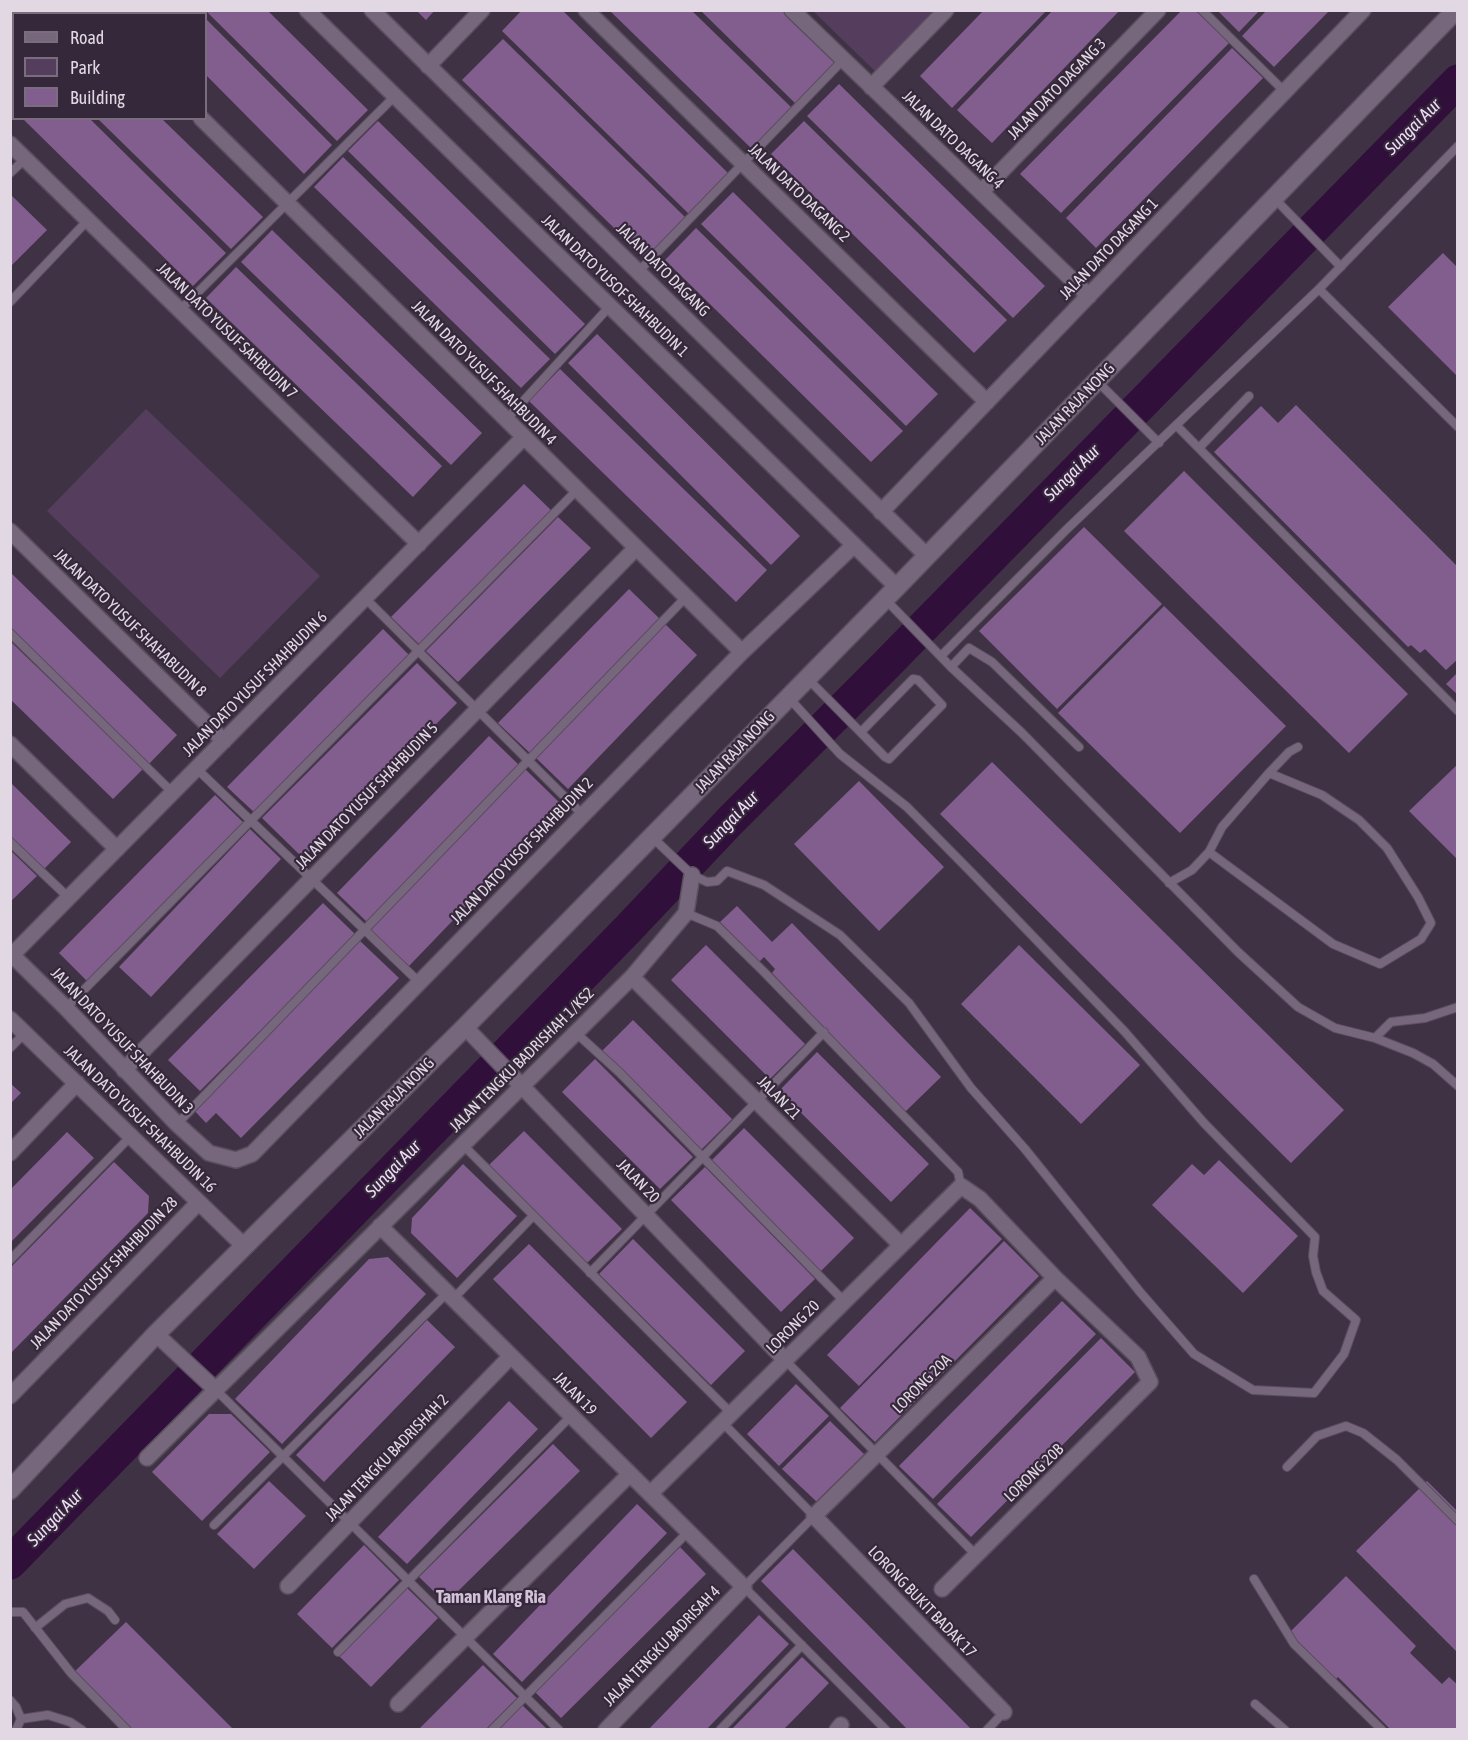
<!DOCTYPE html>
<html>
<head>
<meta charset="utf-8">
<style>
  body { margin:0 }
  #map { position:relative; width:1468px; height:1740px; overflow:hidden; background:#403245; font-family:"Asap Condensed",sans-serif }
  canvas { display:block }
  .frame { position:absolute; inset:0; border:12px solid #e1d8e4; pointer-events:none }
  .legend { position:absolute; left:12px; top:12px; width:195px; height:108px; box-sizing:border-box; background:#35283a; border:2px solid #7a6e7e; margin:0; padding:8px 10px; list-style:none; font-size:18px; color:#e1d8e4 }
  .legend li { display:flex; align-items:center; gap:12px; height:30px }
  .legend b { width:30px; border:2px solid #7a6e7e }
</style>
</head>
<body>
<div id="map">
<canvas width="1468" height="1740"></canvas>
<div class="frame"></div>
<ul class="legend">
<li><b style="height:8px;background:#77677c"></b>Road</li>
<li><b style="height:16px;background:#553d5e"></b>Park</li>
<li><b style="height:16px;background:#825e8f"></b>Building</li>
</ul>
</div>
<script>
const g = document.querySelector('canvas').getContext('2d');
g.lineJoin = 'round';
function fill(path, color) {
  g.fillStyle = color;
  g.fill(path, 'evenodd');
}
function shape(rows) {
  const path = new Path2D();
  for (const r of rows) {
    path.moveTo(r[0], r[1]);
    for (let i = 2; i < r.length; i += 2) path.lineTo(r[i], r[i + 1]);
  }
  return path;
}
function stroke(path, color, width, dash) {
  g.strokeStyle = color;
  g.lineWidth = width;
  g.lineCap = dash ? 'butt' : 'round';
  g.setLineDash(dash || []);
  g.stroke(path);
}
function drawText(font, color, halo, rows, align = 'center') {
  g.font = font + ' "Asap Condensed",sans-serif';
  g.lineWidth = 4.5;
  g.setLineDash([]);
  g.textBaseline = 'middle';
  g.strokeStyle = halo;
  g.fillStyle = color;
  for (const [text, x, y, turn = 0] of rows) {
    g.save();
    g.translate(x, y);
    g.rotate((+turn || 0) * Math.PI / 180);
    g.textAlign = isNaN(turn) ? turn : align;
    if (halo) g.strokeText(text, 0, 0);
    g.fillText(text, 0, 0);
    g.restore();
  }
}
fill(shape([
  [813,11,934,11,875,71],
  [146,409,320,576,220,678,47,511]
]), '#553d5e');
stroke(shape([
  [10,1563,628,929,731,820,884,667,1458,81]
]), '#300f3a', 33);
fill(shape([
  [141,10,197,10,200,14,144,14],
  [205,10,267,10,368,110,337,141],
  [416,10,435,10,426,20],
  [522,10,562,10,729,174,689,214,502,31],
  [609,10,691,10,793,109,753,150],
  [700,10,782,10,837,64,797,105],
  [984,10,1047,10,952,108,920,76],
  [1053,10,1120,10,992,143,957,110],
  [1182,10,1195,10,1229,43,1061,213,1020,174],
  [1217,10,1260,10,1239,32],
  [1267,10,1330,10,1274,67,1242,36],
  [206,19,332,145,304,174,206,75],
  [503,39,686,218,646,259,462,80],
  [14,44,14,110,10,107,10,47],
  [1232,48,1263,78,1096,248,1066,218],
  [839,84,1045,286,1013,318,807,116],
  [22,118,89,118,226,253,193,286],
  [97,118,161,118,263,217,231,249],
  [378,121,585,324,555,354,348,151],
  [804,121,1007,320,974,353,771,154],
  [343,157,550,359,521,388,314,187],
  [733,192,938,394,906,426,701,224],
  [10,194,47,230,10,267],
  [696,228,903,431,871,462,665,260],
  [272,230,482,433,451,465,241,262],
  [1443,253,1458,268,1458,377,1388,307],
  [236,267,442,466,413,497,206,298],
  [597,334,800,536,771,565,568,363],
  [560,369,767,570,736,602,529,401],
  [1296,405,1458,567,1458,659,1446,670,1425,649,1420,653,1411,645,1408,647,1214,452,1261,406,1278,423],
  [1184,471,1408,694,1349,753,1124,531],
  [524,484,553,512,420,645,391,617],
  [558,517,591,548,458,682,426,651],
  [1084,527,1162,604,1057,709,979,631],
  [10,572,177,735,148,765,10,630],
  [629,589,661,620,531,754,498,723],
  [1164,606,1286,726,1180,833,1058,713],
  [665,624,697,655,568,789,536,758],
  [383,629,411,657,256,814,227,787],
  [10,641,143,769,113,799,10,699],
  [417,663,457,703,303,858,262,818],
  [1458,672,1458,695,1446,684],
  [489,736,519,765,367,922,337,893],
  [992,762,1344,1110,1291,1163,940,814],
  [1458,764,1458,860,1409,811],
  [524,768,563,806,409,966,369,928],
  [859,781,944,867,879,931,794,844],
  [10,782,71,842,42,871,10,840],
  [215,795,246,825,89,983,59,953],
  [250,829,281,859,151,997,119,967],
  [10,850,37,876,10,902],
  [323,903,356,935,200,1091,168,1060],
  [737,906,772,942,792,923,941,1077,905,1112,772,973,775,969,764,957,759,962,720,922],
  [358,939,399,978,241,1138,216,1113,206,1123,192,1108],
  [706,945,805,1044,770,1079,671,980],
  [1019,945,1140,1065,1081,1124,961,1004],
  [633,1020,732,1119,699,1152,600,1053],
  [817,1052,929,1164,891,1202,779,1091],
  [595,1059,693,1157,660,1189,562,1092],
  [10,1083,21,1093,10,1104],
  [744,1128,854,1238,820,1272,710,1162],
  [524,1131,622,1229,587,1263,489,1165],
  [67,1132,94,1158,10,1243,10,1190],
  [1219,1160,1298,1236,1243,1293,1152,1205,1192,1164,1204,1175],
  [114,1162,149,1196,148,1213,10,1354,10,1268],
  [463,1164,517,1216,457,1278,411,1233,412,1218],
  [705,1167,815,1279,781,1312,671,1200],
  [970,1208,1002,1239,859,1386,827,1355],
  [633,1239,745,1351,711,1385,599,1274],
  [1004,1241,1039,1276,875,1442,840,1408],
  [529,1244,687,1402,651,1438,493,1279],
  [388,1257,426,1294,282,1444,235,1399,369,1259],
  [1062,1301,1096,1334,933,1499,899,1466],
  [427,1320,455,1347,324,1482,296,1455],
  [1101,1338,1135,1372,971,1537,937,1504],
  [796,1384,829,1416,779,1466,747,1434],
  [509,1401,538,1429,407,1564,378,1537],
  [209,1414,231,1414,270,1452,202,1521,152,1472],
  [830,1421,865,1455,818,1503,782,1469],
  [553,1444,580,1471,446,1603,419,1577],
  [269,1481,306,1516,254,1569,217,1534],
  [1427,1481,1458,1512,1458,1653,1356,1551],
  [637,1504,667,1533,522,1682,493,1654],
  [364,1545,399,1580,332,1648,297,1614],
  [680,1547,706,1574,561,1718,535,1692],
  [793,1549,877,1634,972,1730,908,1730,761,1581],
  [1346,1576,1416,1646,1410,1653,1442,1684,1449,1677,1458,1685,1458,1730,1391,1730,1338,1677,1332,1683,1285,1637],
  [405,1586,438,1618,371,1687,338,1655],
  [759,1615,789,1644,759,1675,706,1730,648,1730],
  [126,1622,234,1730,128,1730,72,1674],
  [802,1657,829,1683,799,1714,783,1730,731,1730],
  [483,1665,517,1698,488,1727,486,1730,418,1730],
  [521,1704,548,1730,496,1730]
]), '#825e8f');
const service = shape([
  [1202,10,1285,92],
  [1458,146,1319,289,1458,427],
  [10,173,25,159],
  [1274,198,1341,267],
  [639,271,843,60],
  [10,302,88,220],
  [180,310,395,96],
  [1097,381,1159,443],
  [506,420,610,306],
  [1177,426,1458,711],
  [1199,448,1249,396],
  [365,598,583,815],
  [885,599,951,667,1022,733,1238,952,1298,1007,1335,1028,1375,1038,1413,1053,1433,1064,1458,1086],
  [10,633,173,793],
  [941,656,1067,529,1319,289],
  [951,667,969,648,992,662,1079,747],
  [808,679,885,757,889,759,942,705,918,680,913,679,861,732],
  [197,769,419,982],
  [1269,773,1289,752,1298,747],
  [653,838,692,875,707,882,717,881,727,871,764,885,840,935,909,1003,971,1088,1025,1149,1140,1292,1194,1354,1253,1390,1314,1393,1344,1354,1356,1320,1323,1291,1316,1272,1313,1256,1315,1237,1204,1123,1125,1032,971,872,907,807,840,754,789,698],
  [10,842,69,898],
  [1169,883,1192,870,1209,852,1333,944,1380,964,1421,939,1431,923,1418,897,1387,848,1359,820,1322,795,1269,773,1222,827,1209,852],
  [686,913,717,926,764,972,958,1172,961,1186],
  [66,1008,577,490],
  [575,1032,619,1072,844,1301],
  [1375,1038,1391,1022,1425,1018,1458,1007],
  [10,1048,25,1033],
  [177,1124,686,597],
  [462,1144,731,1413],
  [10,1260,131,1136],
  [590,1273,824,1032],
  [453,1299,533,1216],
  [785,1360,976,1555],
  [216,1390,559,1730],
  [722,1422,814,1516,744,1587,886,1730],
  [1287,1467,1317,1436,1346,1426,1363,1433,1397,1460,1458,1521],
  [214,1525,447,1293],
  [1254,1579,1294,1644,1382,1730],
  [10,1612,23,1612,71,1673,127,1730],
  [35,1628,65,1604,88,1598,108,1611,115,1620],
  [338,1652,571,1416],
  [10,1700,16,1707,21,1719,16,1730],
  [1255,1704,1285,1730],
  [21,1719,48,1715,70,1722,82,1730],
  [492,1730,688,1532],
  [720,1730,802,1645],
  [987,1730,1004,1712]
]);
const minor = shape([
  [91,10,94,14],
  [307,10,897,587],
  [372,10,927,556],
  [586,10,987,402],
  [792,10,1089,296],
  [428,66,482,10],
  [871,87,946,10],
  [201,118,742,652],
  [10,144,419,544],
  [981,192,1158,10],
  [881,512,1363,10],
  [10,531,224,741],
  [10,744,117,849],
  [10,953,66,1008,177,1124,209,1153,236,1160,252,1154,742,652,854,545],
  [10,957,524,437],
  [632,977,901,1245],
  [10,1019,244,1246],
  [465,1027,785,1360],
  [124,1070,636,548],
  [10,1153,77,1083],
  [380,1226,744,1587,606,1730],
  [156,1334,216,1390],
  [10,1396,199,1202],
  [147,1458,632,977,686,913,692,875],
  [650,1494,961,1186,980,1199,1055,1278,1138,1357,1150,1382,942,1589],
  [288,1586,511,1356],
  [398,1704,630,1474],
  [1004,1712,814,1516,1055,1278],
  [837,1730,841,1725]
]);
const secondary = shape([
  [10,1490,156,1334,465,1027,897,587,1456,10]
]);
stroke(service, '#5a4e5f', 10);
stroke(minor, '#5a4e5f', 18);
stroke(secondary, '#5a4e5f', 21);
stroke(service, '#77677c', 8);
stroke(minor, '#77677c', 15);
stroke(secondary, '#77677c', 18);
drawText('16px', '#e1d8e4', '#35283a', [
  ["JALAN DATO DAGANG 3",1057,89,-46],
  ["JALAN DATO DAGANG 4",953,140,44],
  ["JALAN DATO DAGANG 2",799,193,44],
  ["JALAN DATO DAGANG 1",1109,249,-46],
  ["JALAN DATO DAGANG",663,270,45],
  ["JALAN DATO YUSOF SHAHBUDIN 1",615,286,44],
  ["JALAN DATO YUSUF SAHBUDIN 7",227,331,44],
  ["JALAN DATO YUSUF SHAHBUDIN 4",484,373,45],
  ["JALAN RAJA NONG",1075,404,-46],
  ["JALAN DATO YUSUF SHAHABUDIN 8",130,623,44],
  ["JALAN DATO YUSUF SHAHBUDIN 6",255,684,-45],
  ["JALAN RAJA NONG",735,752,-46],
  ["JALAN DATO YUSUF SHAHBUDIN 5",367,796,-46],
  ["JALAN DATO YUSOF SHAHBUDIN 2",522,851,-46],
  ["JALAN DATO YUSUF SHAHBUDIN 3",122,1041,46],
  ["JALAN TENGKU BADRISHAH 1/KS2",522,1060,-45],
  ["JALAN RAJA NONG",394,1098,-45],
  ["JALAN 21",779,1098,45],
  ["JALAN DATO YUSUF SHAHBUDIN 16",140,1119,44],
  ["JALAN 20",638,1181,46],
  ["JALAN DATO YUSUF SHAHBUDIN 28",104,1273,-46],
  ["LORONG 20",793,1327,-45],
  ["LORONG 20A",922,1384,-45],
  ["JALAN 19",575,1394,45],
  ["JALAN TENGKU BADRISHAH 2",387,1458,-46],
  ["LORONG 20B",1034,1473,-44],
  ["LORONG BUKIT BADAK 17",922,1602,46],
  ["JALAN TENGKU BADRISAH 4",662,1646,-46]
]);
drawText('italic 18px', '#f1dbf9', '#35283a', [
  ["Sungai Aur",1413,127,-45],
  ["Sungai Aur",1072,473,-45],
  ["Sungai Aur",731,820,-46],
  ["Sungai Aur",393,1169,-46],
  ["Sungai Aur",55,1518,-46]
]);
drawText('bold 18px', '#d2c1d9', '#35283a', [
  ["Taman Klang Ria",491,1597]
]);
</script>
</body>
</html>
